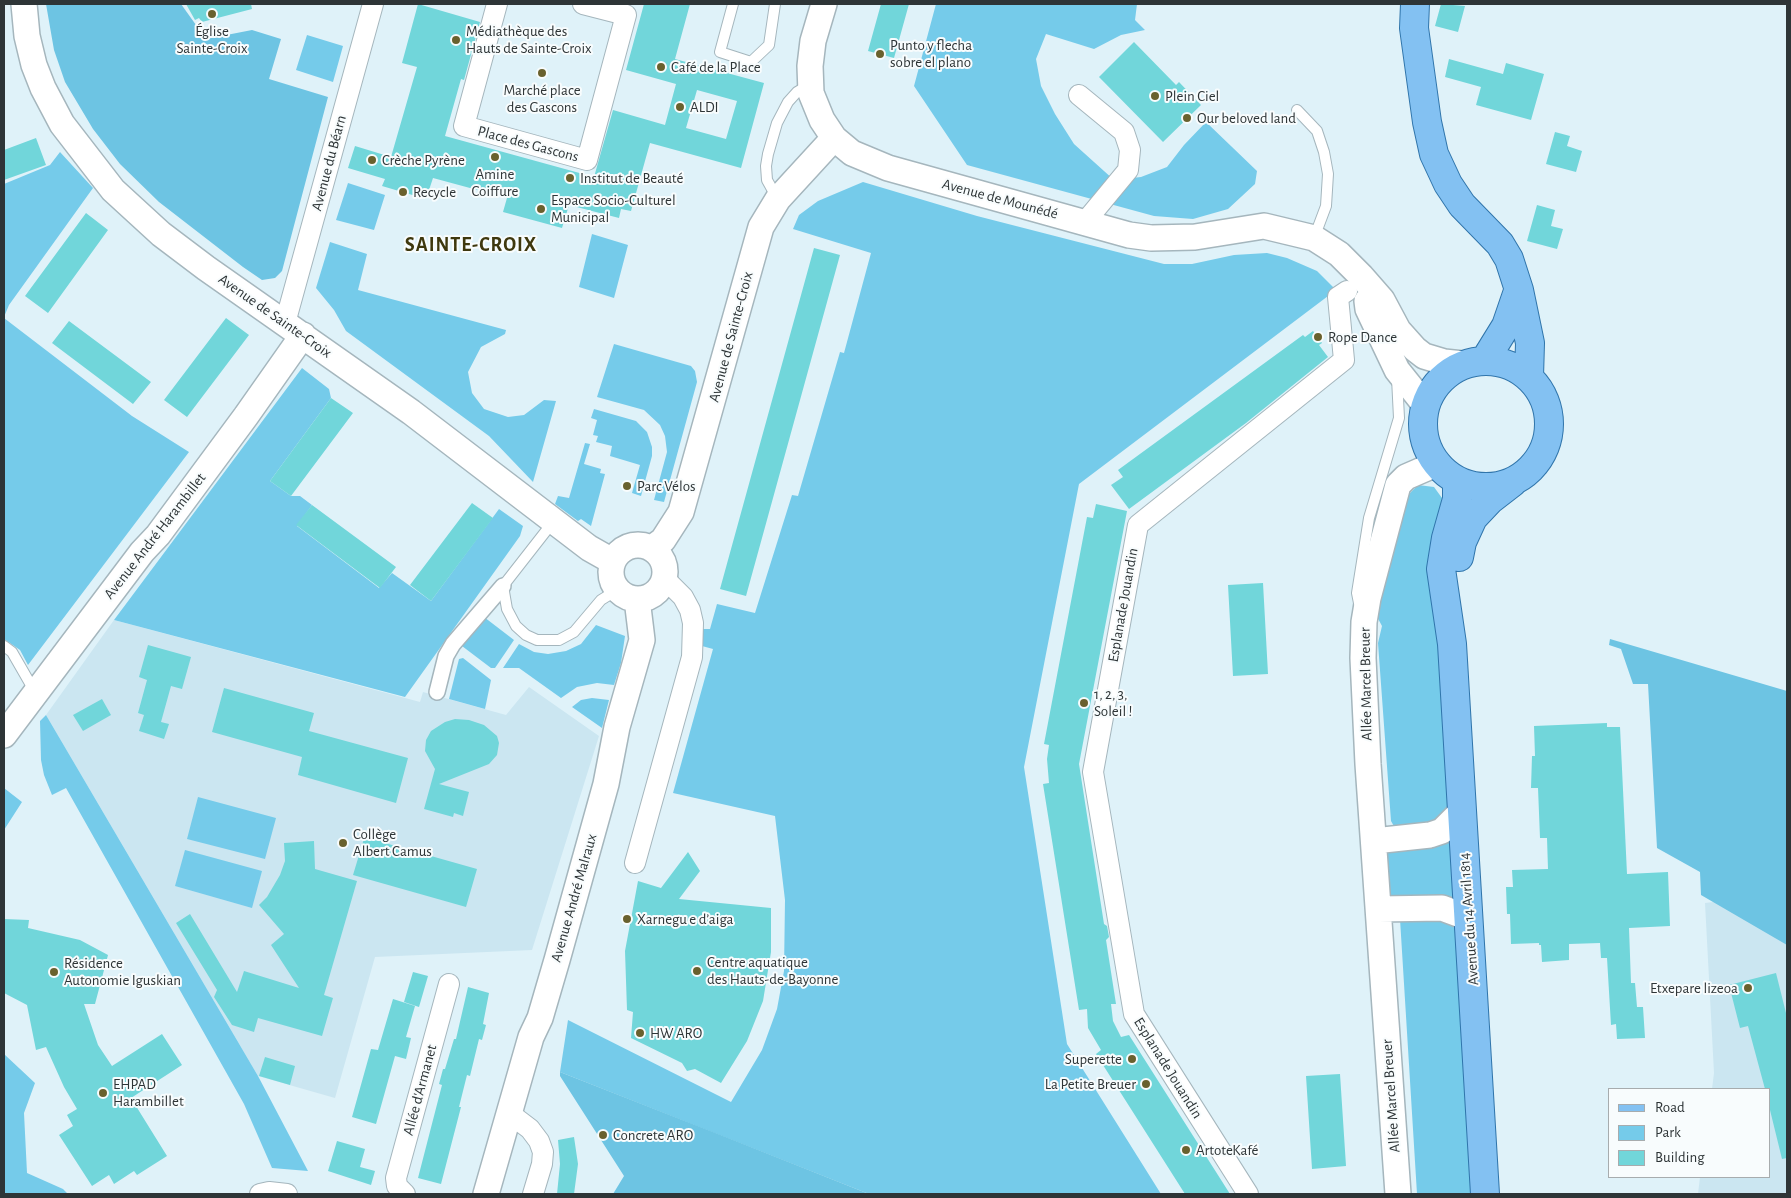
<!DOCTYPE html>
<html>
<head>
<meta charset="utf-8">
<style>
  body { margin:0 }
  #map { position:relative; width:1791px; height:1198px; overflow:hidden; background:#dff2f9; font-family:"Alegreya Sans",sans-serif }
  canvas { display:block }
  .frame { position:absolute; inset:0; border:5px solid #2e3537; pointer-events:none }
  .legend { position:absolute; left:1608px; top:1088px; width:162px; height:90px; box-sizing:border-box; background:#f8fcfd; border:1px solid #a7acae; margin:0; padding:6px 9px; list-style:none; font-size:15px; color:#2e3537 }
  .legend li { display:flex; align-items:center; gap:10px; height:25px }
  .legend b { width:25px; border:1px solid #a7acae }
</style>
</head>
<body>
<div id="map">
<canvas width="1791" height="1198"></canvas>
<div class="frame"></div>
<ul class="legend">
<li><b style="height:6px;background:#83c1f2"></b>Road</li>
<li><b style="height:14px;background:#75cbea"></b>Park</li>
<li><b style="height:14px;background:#71d6da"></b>Building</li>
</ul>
</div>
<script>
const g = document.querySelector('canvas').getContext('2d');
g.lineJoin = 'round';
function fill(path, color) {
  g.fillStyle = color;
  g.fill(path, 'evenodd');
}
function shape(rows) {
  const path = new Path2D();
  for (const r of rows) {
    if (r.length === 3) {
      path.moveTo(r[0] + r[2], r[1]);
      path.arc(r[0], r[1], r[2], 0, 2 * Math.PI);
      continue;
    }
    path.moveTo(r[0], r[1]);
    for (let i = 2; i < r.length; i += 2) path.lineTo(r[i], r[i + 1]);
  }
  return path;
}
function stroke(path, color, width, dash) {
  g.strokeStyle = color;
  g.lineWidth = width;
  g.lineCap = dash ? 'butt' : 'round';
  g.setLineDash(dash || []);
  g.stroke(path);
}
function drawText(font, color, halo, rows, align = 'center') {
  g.font = font + ' "Alegreya Sans",sans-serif';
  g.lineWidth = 4;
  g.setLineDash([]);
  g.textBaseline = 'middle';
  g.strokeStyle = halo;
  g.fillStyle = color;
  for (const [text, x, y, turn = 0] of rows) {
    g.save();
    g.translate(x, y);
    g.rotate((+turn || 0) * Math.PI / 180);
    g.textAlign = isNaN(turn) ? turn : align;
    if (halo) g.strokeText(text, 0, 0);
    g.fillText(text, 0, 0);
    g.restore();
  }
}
fill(shape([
  [114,620,420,702,423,692,506,715,529,687,599,736,532,950,375,957,335,1098,258,1076,46,715],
  [1787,893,1787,1194,1698,1194,1700,1177,1770,1177,1770,1089,1712,1089,1714,1073,1705,903]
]), '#cbe6f1');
fill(shape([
  [936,4,1137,4,1135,20,1145,30,1121,35,1094,49,1046,34,1036,59,1041,86,1055,114,1074,144,1114,180,1141,177,1167,167,1184,145,1206,122,1257,171,1255,184,1228,209,1193,219,1154,216,967,165,914,86],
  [307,35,343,46,333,82,296,70],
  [60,152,93,188,9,305,4,317,4,184,50,165],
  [863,182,977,216,1164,264,1192,264,1234,255,1267,253,1287,258,1317,271,1336,290,1079,484,1024,767,1067,1044,1161,1194,869,1194,560,1072,568,1020,731,1102,762,1050,777,1009,784,971,785,900,775,816,673,793,713,649,702,646,702,629,710,629,717,604,755,613,792,495,798,496,840,352,844,353,871,253,793,229,799,215,818,201],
  [348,183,385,195,374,230,336,220],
  [592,234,628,245,614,298,579,287],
  [330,242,367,254,358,290,506,330,505,334,481,347,468,372,472,393,484,409,508,417,524,415,544,400,556,401,533,482,489,436,346,331,334,310,316,288],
  [4,318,132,416,189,452,28,665,20,650,4,639],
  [614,344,691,366,695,371,697,382,664,502,654,500,667,452,665,436,660,425,644,410,597,397],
  [302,368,329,389,331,398,270,481,291,496,300,496,312,505,297,526,379,588,392,573,431,601,499,509,523,526,520,536,405,697,114,620],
  [594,409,636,421,647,432,652,447,652,456,641,496,632,493,640,465,610,456,612,446,596,442,598,436,593,435,597,420,591,418],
  [585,443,590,444,584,464,601,469,600,473,605,474,591,526,581,519,578,521,555,504,558,496,569,498],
  [1418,485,1434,487,1442,498,1439,513,1452,810,1435,824,1395,828,1391,821,1378,643,1382,626,1375,613,1402,501],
  [484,617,514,640,495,668,491,668,462,646,481,618],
  [596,625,625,636,621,663,614,685,597,683,577,687,561,698,519,668,503,668,519,644,534,652,548,654,566,651,581,644],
  [463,658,491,680,485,709,449,699,459,659],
  [592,698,609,700,602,728,572,707,581,700],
  [46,715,258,1076,308,1171,272,1168,244,1104,66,788,52,795,44,775,41,760,40,721],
  [4,788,22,802,4,830],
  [198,797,276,818,265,859,187,839],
  [1450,831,1457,902,1389,900,1386,845],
  [185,850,262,871,252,908,175,886],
  [1438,915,1452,924,1456,931,1475,1194,1417,1194,1400,919],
  [4,1054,35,1083,24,1113,27,1173,63,1189,68,1194,4,1194]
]), '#75cbea');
fill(shape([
  [46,4,181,4,206,39,252,30,281,39,269,79,328,97,282,271,275,278,262,280,243,267,159,202,120,164,93,129,65,82,54,50],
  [1610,639,1787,691,1787,945,1701,895,1700,872,1657,848,1648,684,1633,684,1621,649,1609,645],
  [560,1072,713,1132,869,1194,613,1194,624,1176,560,1076]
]), '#6dc4e3');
fill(shape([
  [186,4,251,4,252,9,202,22,199,18,195,20],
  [418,4,480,22,464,80,461,79,445,136,594,177,613,110,665,125,676,84,626,70,644,4,690,4,675,59,764,83,741,168,650,143,631,211,621,209,619,218,569,205,562,228,503,212,507,198,433,178,426,199,382,186,385,179,348,168,355,146,391,157,417,67,402,63],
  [697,90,737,101,726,139,686,128],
  [881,4,909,4,894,58,868,51],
  [1441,4,1465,6,1458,32,1435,26],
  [1134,42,1176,85,1179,82,1201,105,1163,142,1099,77],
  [1449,59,1503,74,1506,63,1544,74,1531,120,1476,105,1481,87,1445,77],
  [1555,132,1570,136,1567,146,1582,151,1576,172,1546,164],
  [36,138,46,165,4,180,4,150],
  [1537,205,1555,210,1551,226,1563,229,1557,249,1527,241],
  [86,213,108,230,48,313,25,296],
  [814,248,840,255,746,596,720,589],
  [226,318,249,335,187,417,164,400],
  [69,321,151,382,133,404,52,343],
  [1313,331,1322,343,1319,345,1328,357,1246,423,1129,509,1111,485,1123,477,1118,470,1303,335,1305,337],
  [331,398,353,413,291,496,270,481],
  [472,503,493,518,431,601,410,585],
  [1096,504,1127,511,1079,764,1104,924,1107,926,1109,937,1106,940,1116,1004,1111,1004,1113,1021,1121,1037,1129,1035,1230,1194,1185,1194,1096,1054,1101,1050,1088,1028,1087,1009,1079,1010,1043,784,1049,783,1047,759,1049,745,1044,744,1087,517,1093,518],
  [312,505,396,567,380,588,296,525],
  [1263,583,1268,674,1233,676,1228,585],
  [148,645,191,657,182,689,171,686,161,722,169,724,164,739,139,731,144,715,138,713,147,680,139,677],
  [224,688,314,713,309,731,408,758,396,803,298,775,302,757,212,732],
  [102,699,111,715,83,731,73,715],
  [455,719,469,720,484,725,497,736,499,743,497,755,489,764,439,784,469,792,463,816,454,813,453,817,424,809,435,769,425,751,426,740,431,731,445,722],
  [1607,723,1607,727,1620,727,1627,874,1668,872,1670,926,1629,928,1631,983,1635,983,1637,1007,1643,1007,1645,1038,1617,1039,1616,1024,1611,1025,1607,958,1601,958,1600,943,1569,944,1569,960,1542,962,1541,945,1539,945,1539,943,1511,944,1510,914,1507,914,1506,887,1513,887,1512,870,1548,869,1547,838,1540,838,1538,788,1531,788,1532,756,1535,756,1534,726],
  [366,832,386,838,385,843,477,869,466,907,353,875],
  [314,841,315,869,357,881,324,995,333,998,322,1036,258,1018,254,1032,232,1025,214,997,217,990,176,923,190,914,237,992,244,971,299,988,271,945,284,934,259,905,267,897,280,875,285,861,284,843],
  [688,852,700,871,679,899,771,908,771,952,763,1001,747,1041,721,1083,695,1069,687,1071,682,1063,631,1038,633,1012,627,1010,625,951,638,881,661,888],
  [4,919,29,920,28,928,80,940,108,955,95,1004,84,1004,98,1045,112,1066,162,1034,182,1065,131,1098,167,1156,137,1175,134,1171,114,1184,109,1175,92,1186,59,1135,73,1126,67,1115,77,1109,64,1087,46,1047,36,1050,27,1005,4,993],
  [413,972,428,976,419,1007,404,1002],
  [1776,973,1787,1017,1787,1158,1782,1159,1770,1110,1770,1089,1765,1089,1748,1026,1740,1028,1729,985],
  [468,987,489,993,483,1024,486,1025,482,1040,479,1039,470,1076,467,1075,459,1107,461,1107,441,1184,418,1178,442,1085,439,1084,443,1069,445,1069,454,1039,456,1039],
  [393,999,415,1006,406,1037,411,1038,406,1059,395,1056,376,1124,352,1117,371,1049,378,1050],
  [265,1057,295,1066,290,1085,259,1076],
  [1340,1074,1346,1166,1312,1169,1306,1076],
  [574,1137,578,1164,574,1194,557,1194,560,1164,558,1140],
  [337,1141,365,1149,360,1167,375,1171,371,1185,328,1171]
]), '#71d6da');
const service = shape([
  [733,4,720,52,751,62,769,45,775,4],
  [1297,110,1317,131,1324,152,1328,174,1326,206,1314,238],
  [777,198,767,180,766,166,768,154,777,123,788,102,797,92,809,85],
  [553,522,503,586,507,609,516,626,526,635,537,640,559,640,574,632,601,600,617,590],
  [1359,603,1357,593,1369,518,1399,418,1397,378],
  [4,646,12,652,35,692]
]);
const pedestrian = shape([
  [437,692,446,656,453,644,503,586]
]);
const minor = shape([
  [497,4,464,126,587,160,626,15,583,4],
  [1079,95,1124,132,1130,150,1128,170,1085,222],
  [285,323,373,4],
  [635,863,692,657,693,623,690,610,683,597,664,578],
  [509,1113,530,1129,539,1141,543,1152,542,1164,533,1194],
  [260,1194,269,1192,287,1194],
  [405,1194,397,1186,396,1178,449,984],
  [1248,1194,1134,1014,1093,772,1138,525,1344,360,1338,297,1347,291]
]);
const tertiary = shape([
  [24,4,27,36,34,65,43,88,62,124,113,190,161,234,206,268,411,412,589,548,612,561],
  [824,4,813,41,810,66,811,93,822,120,834,138,852,153,888,168,1129,235,1151,238,1195,237,1264,226,1314,238,1339,254,1361,276,1382,300,1398,330,1415,349,1424,356,1444,362,1463,364],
  [1367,301,1368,309,1397,370,1425,405],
  [638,572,27],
  [652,548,663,540,681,512,761,227,778,199,834,138],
  [4,735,142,552,158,535,246,416,303,335],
  [1374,841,1430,835,1442,831,1461,812],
  [1379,909,1442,908,1469,918],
  [486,1194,531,1037,540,1018,557,960,606,784,617,727,642,640,637,599],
  [1398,1194,1368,764,1363,658,1364,622,1368,598,1398,485,1406,477,1436,464]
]);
const primary = shape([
  [1415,4,1414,28,1427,122,1434,154,1448,184,1462,205,1500,244,1509,259,1519,290,1530,343,1529,377],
  [1485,360,1506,326,1518,291],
  [1486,424,63],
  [1457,481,1457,499,1446,538,1441,569,1452,644,1485,1194],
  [1459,557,1462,542,1473,518,1490,500,1512,483]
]);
stroke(service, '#a5b6bd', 12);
stroke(pedestrian, '#a5b6bd', 18);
stroke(minor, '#a5b6bd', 22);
stroke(tertiary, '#a5b6bd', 28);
stroke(primary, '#3075ab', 30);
stroke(service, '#fff', 10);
stroke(pedestrian, '#fff', 15);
stroke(minor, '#fff', 20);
stroke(tertiary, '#fff', 25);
stroke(primary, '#83c1f2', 28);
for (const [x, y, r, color] of [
  [212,14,5,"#69612e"],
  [456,40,5,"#69612e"],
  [880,54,5,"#69612e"],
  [661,67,5,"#69612e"],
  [542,73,5,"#69612e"],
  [1155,96,5,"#69612e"],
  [680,107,5,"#69612e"],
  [1187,118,5,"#69612e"],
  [495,157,5,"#69612e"],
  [372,160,5,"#69612e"],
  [570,178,5,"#69612e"],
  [403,192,5,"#69612e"],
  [541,209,5,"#69612e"],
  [1318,337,5,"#69612e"],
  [627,486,5,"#69612e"],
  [1084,703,5,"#69612e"],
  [343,843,5,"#69612e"],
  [627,919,5,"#69612e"],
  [697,971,5,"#69612e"],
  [54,972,5,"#69612e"],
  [1748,988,5,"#69612e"],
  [640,1033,5,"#69612e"],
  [1132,1059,5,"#69612e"],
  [1146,1084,5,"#69612e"],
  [103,1093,5,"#69612e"],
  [603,1135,5,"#69612e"],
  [1186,1150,5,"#69612e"]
]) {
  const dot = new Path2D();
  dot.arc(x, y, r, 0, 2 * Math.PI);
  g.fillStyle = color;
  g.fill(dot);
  stroke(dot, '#f8fcfd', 2);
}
drawText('15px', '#2e3537', '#f8fcfd', [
  ["Église",212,31,"center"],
  ["Sainte-Croix",212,48,"center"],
  ["Médiathèque des",466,31],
  ["Hauts de Sainte-Croix",466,48],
  ["Punto y flecha",890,45],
  ["sobre el plano",890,62],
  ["Café de la Place",671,67],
  ["Marché place",542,90,"center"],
  ["des Gascons",542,107,"center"],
  ["Plein Ciel",1165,96],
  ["ALDI",690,107],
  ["Our beloved land",1197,118],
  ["Crèche Pyrène",382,160],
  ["Amine",495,174,"center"],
  ["Coiffure",495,191,"center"],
  ["Institut de Beauté",580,178],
  ["Recycle",413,192],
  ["Espace Socio-Culturel",551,200],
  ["Municipal",551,217],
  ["Rope Dance",1328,337],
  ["Parc Vélos",637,486],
  ["1, 2, 3,",1094,694],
  ["Soleil !",1094,711],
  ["Collège",353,834],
  ["Albert Camus",353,851],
  ["Xarnegu e d’aiga",637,919],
  ["Centre aquatique",707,962],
  ["des Hauts-de-Bayonne",707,979],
  ["Résidence",64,963],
  ["Autonomie Iguskian",64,980],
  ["Etxepare lizeoa",1738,988,"right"],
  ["HW ARO",650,1033],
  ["Superette",1122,1059,"right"],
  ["EHPAD",113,1084],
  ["Harambillet",113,1101],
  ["La Petite Breuer",1136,1084,"right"],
  ["Concrete ARO",613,1135],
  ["ArtoteKafé",1196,1150]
], 'left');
drawText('15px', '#2e3537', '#f8fcfd', [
  ["Place des Gascons",528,144,15],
  ["Avenue du Béarn",329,163,-75],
  ["Avenue de Mounédé",1000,199,15],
  ["Avenue de Sainte-Croix",275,316,35],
  ["Avenue de Sainte-Croix",731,337,-75],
  ["Avenue André Harambillet",155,536,-52],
  ["Esplanade Jouandin",1123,605,-80],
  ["Allée Marcel Breuer",1366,684,-91],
  ["Avenue André Malraux",574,898,-74],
  ["Avenue du 14 Avril 1814",1469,919,-94],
  ["Esplanade Jouandin",1168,1068,58],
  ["Allée d'Armanet",420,1090,-75],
  ["Allée Marcel Breuer",1391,1096,-94]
]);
g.letterSpacing = '1px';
drawText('bold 20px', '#3e380e', '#f8fcfd', [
  ["SAINTE-CROIX",471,245]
]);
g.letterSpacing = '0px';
</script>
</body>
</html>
